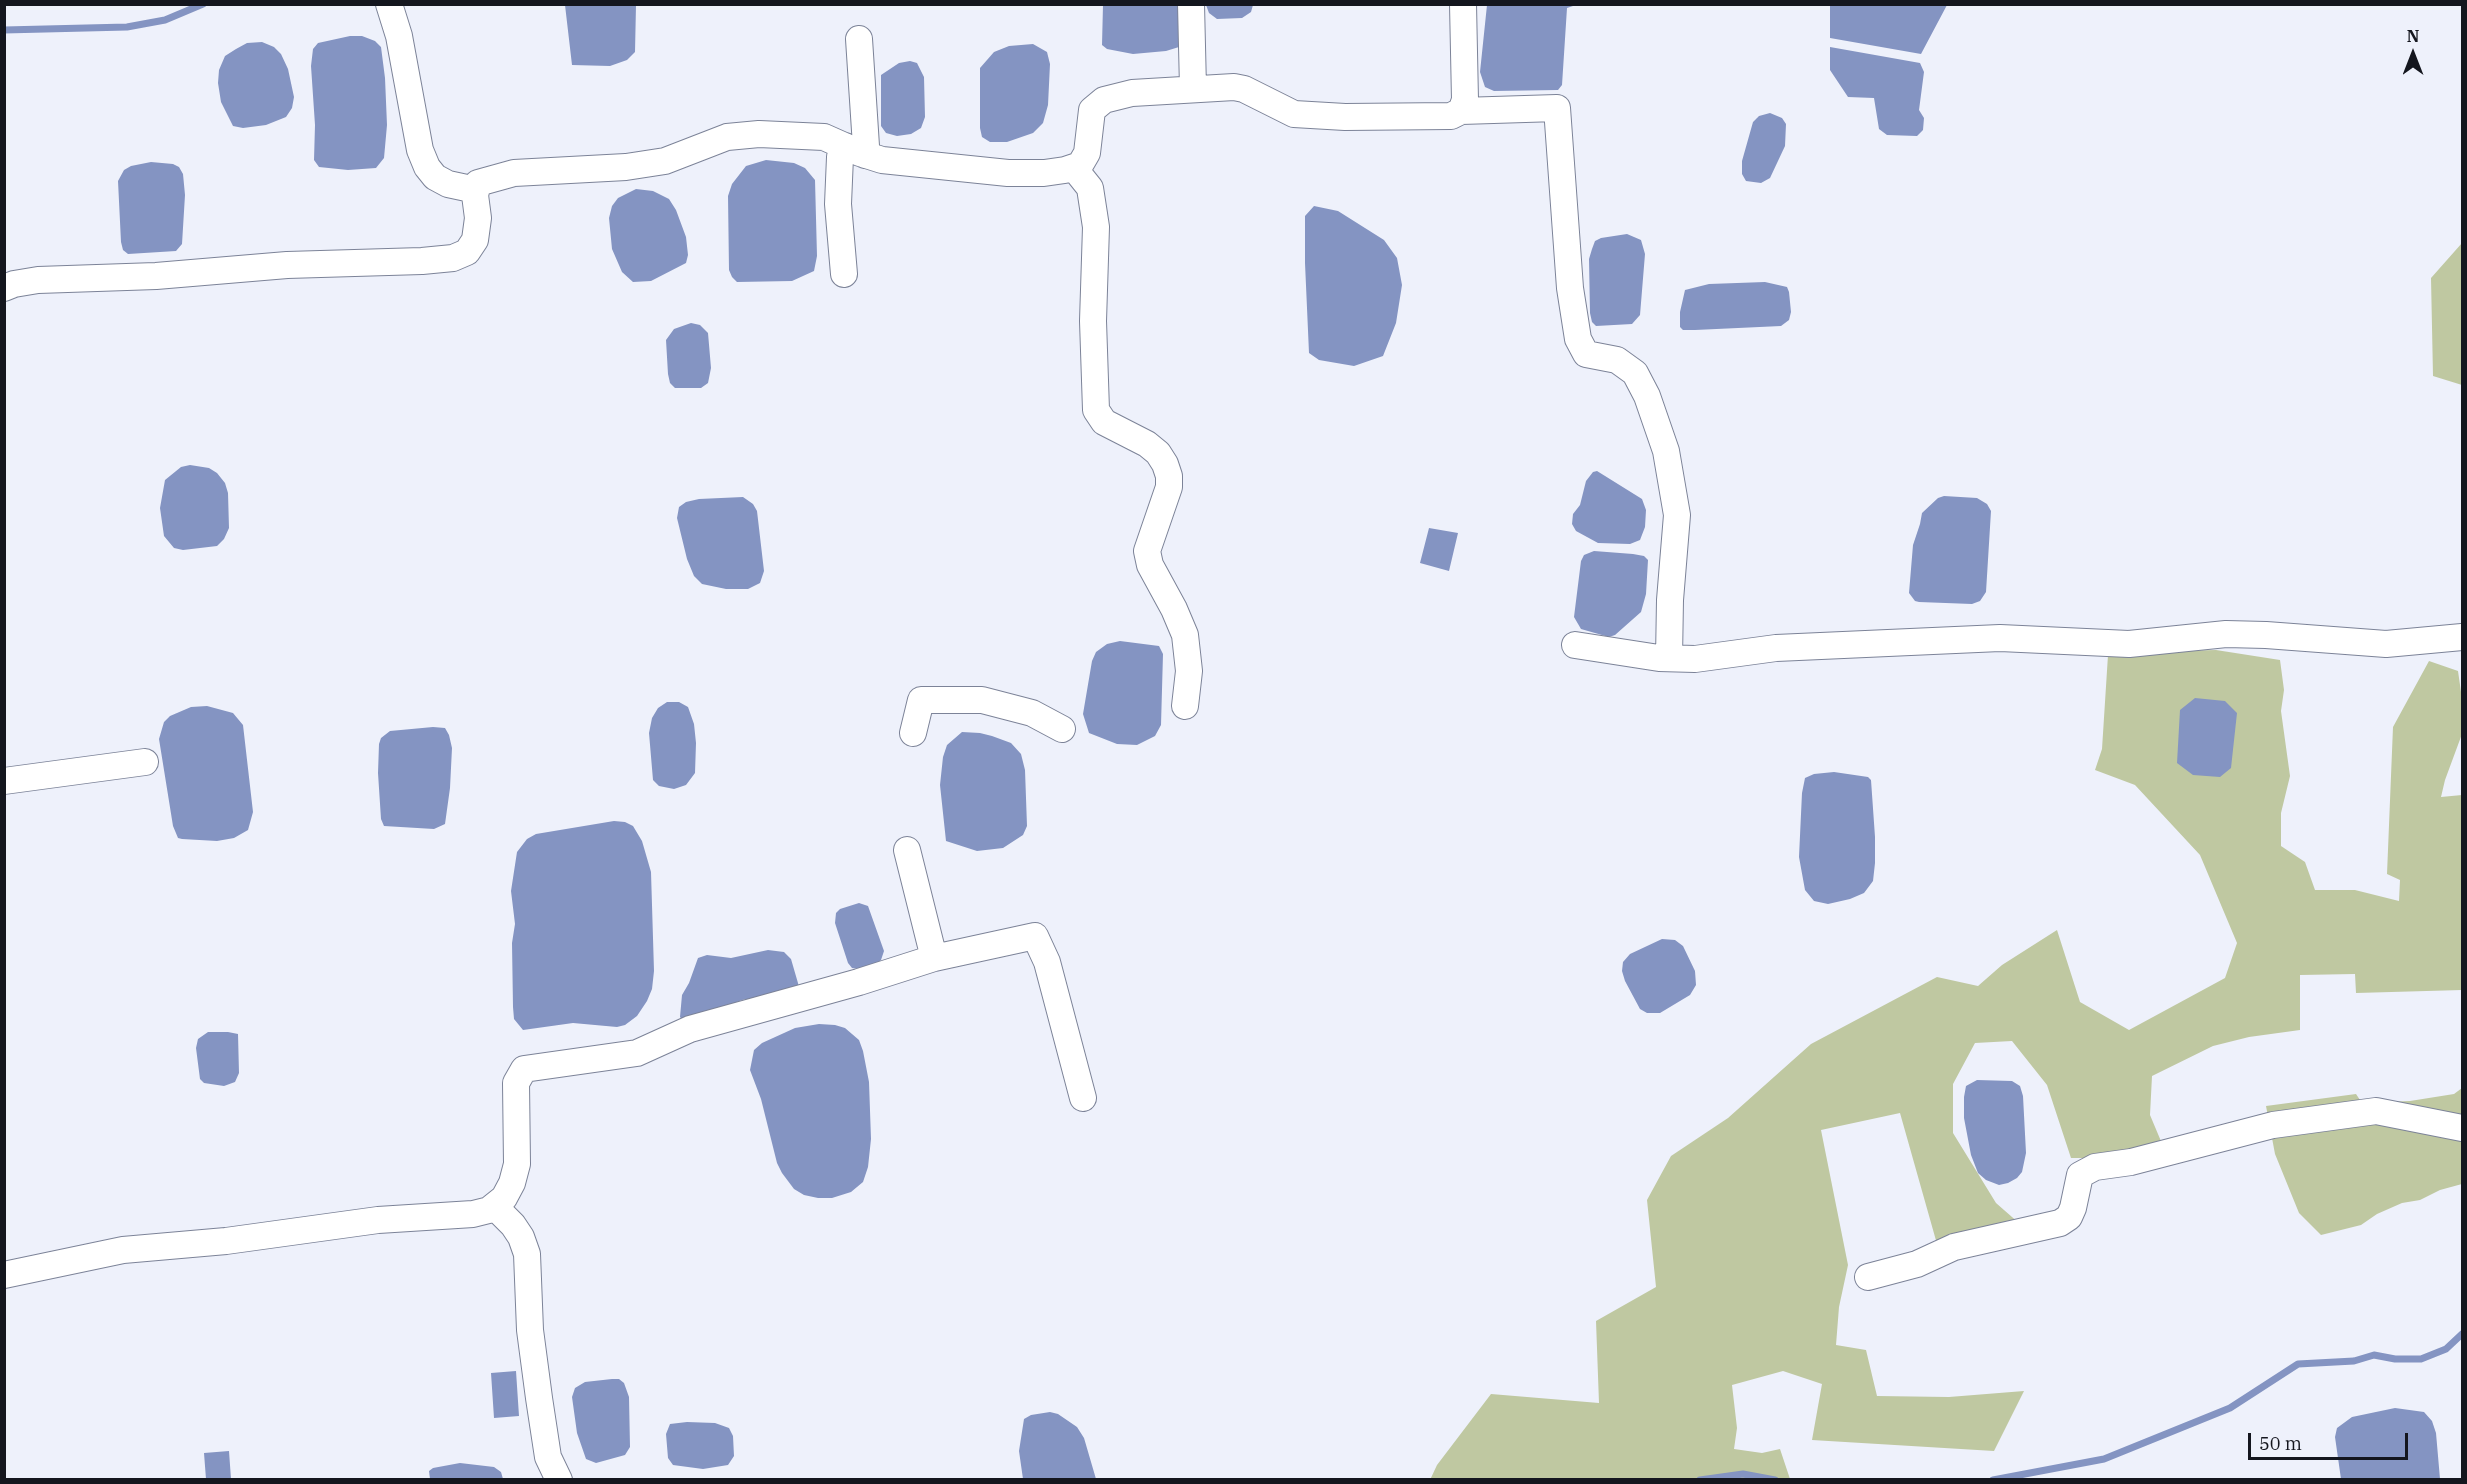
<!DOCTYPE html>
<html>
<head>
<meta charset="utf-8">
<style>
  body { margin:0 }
  #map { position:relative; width:2467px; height:1484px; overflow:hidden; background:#eef1fb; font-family:"IBM Plex Serif",serif }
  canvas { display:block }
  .frame { position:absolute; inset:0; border:6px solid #14161e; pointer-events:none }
  .north { position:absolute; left:2383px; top:24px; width:60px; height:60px; -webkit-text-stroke:4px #eef1fb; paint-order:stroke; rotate:0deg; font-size:16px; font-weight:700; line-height:24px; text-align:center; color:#14161e }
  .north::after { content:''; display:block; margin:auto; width:21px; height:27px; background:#14161e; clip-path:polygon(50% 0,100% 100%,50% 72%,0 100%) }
  .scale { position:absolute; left:2248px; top:1433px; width:160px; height:27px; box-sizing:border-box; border:3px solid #14161e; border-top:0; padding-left:8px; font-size:18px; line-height:21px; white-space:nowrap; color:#14161e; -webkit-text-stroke:4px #eef1fb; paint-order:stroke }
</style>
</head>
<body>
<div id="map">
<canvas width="2467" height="1484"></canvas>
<div class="frame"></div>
<div class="north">N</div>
<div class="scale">50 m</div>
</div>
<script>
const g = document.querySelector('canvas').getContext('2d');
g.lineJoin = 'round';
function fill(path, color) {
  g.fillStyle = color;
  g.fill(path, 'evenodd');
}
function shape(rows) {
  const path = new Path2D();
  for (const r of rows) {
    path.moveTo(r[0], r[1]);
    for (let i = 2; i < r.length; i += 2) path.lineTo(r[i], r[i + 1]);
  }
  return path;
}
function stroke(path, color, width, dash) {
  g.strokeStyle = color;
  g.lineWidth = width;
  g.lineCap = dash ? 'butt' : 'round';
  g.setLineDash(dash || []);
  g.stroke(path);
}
fill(shape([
  [2462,243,2462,385,2433,376,2431,278],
  [2216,650,2280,660,2284,690,2281,711,2290,776,2281,813,2281,846,2305,862,2315,890,2355,890,2399,901,2400,880,2387,874,2393,727,2429,661,2458,671,2462,699,2462,734,2445,780,2441,797,2462,795,2462,990,2356,993,2355,974,2300,975,2300,1030,2249,1037,2213,1046,2152,1076,2150,1115,2163,1146,2115,1158,2071,1158,2047,1085,2012,1041,1975,1043,1953,1084,1953,1133,1996,1203,2020,1224,1937,1244,1900,1113,1821,1130,1848,1265,1839,1307,1836,1345,1866,1350,1877,1396,1949,1397,2024,1391,1994,1451,1812,1440,1822,1384,1783,1371,1732,1385,1737,1428,1734,1449,1762,1453,1780,1449,1790,1479,1430,1480,1437,1465,1491,1394,1599,1403,1596,1321,1656,1287,1647,1200,1671,1156,1728,1118,1811,1044,1937,977,1978,986,2002,965,2057,930,2080,1002,2129,1030,2225,978,2237,943,2200,855,2135,785,2095,770,2102,749,2108,655,2133,652],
  [2462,1088,2462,1184,2440,1190,2420,1200,2402,1203,2377,1214,2361,1225,2321,1235,2299,1213,2275,1154,2266,1106,2356,1094,2362,1103,2410,1101,2454,1094]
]), '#bfc8a1');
fill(shape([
  [565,5,636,5,635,52,627,60,610,66,572,65],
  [1103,5,1182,5,1179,47,1166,51,1133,54,1107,49,1102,45],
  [1206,5,1206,4,1253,5,1251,12,1242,18,1217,19,1209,13],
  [1487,5,1576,5,1567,8,1562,85,1558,90,1494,91,1485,87,1480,72],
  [1830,5,1830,4,1947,5,1921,54,1830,38],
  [350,36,362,36,375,41,381,47,385,78,387,125,384,158,376,168,348,170,319,167,314,160,315,125,311,66,313,49,318,43],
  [262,42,274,47,281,54,288,69,294,97,292,108,286,117,266,125,243,128,233,126,221,102,218,83,219,70,225,56,236,49,247,43],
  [1033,44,1047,52,1050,64,1048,105,1043,123,1033,133,1007,142,990,142,982,137,980,128,980,68,994,52,1009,46],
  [1830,47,1920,63,1924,72,1919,110,1924,118,1923,130,1917,136,1887,135,1879,129,1874,98,1848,97,1830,70],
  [910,61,917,63,924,77,925,117,921,128,911,134,897,136,886,133,881,126,881,75,899,63],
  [1770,113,1782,118,1786,124,1785,146,1770,178,1761,183,1746,181,1742,174,1742,161,1753,122,1759,116],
  [766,160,794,163,805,168,815,180,817,256,814,271,792,281,737,282,732,277,729,270,728,196,732,184,746,166],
  [151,162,173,164,179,167,183,174,185,195,182,244,176,251,128,254,123,250,121,242,118,181,124,170,131,166],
  [636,189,653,191,669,199,676,210,686,237,688,255,686,263,651,281,633,282,622,272,612,249,609,218,612,206,618,198],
  [1314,206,1338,211,1384,240,1397,258,1402,285,1396,323,1383,356,1354,366,1319,360,1309,353,1305,263,1305,216],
  [1627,234,1641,240,1645,254,1640,315,1632,324,1596,326,1592,322,1590,313,1589,259,1592,249,1595,241,1601,238],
  [1765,282,1787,287,1789,292,1791,312,1789,320,1781,326,1695,330,1683,330,1680,327,1680,312,1685,290,1709,284],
  [691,323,700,325,708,333,711,368,708,383,701,388,675,388,670,383,668,374,666,340,674,329],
  [190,465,209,468,217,473,225,483,228,493,229,528,224,539,217,546,183,550,174,548,164,536,160,508,165,480,181,467],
  [1597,471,1642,499,1646,510,1645,527,1640,540,1630,544,1598,543,1576,531,1572,524,1573,514,1580,505,1586,481,1593,472],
  [1944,496,1977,498,1987,504,1991,511,1986,592,1980,601,1972,604,1919,602,1915,601,1909,593,1913,545,1920,524,1922,513,1938,498],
  [743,497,753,504,757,511,764,571,760,583,748,589,726,589,702,584,694,576,687,559,677,518,679,507,686,502,699,499],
  [1429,528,1458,533,1449,571,1420,563],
  [1594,551,1633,554,1644,556,1648,560,1646,594,1641,612,1615,635,1609,637,1581,629,1574,617,1581,561,1584,555],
  [1120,641,1159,646,1163,654,1161,725,1155,736,1137,745,1117,744,1089,733,1083,714,1092,661,1096,652,1107,644],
  [2195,698,2225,701,2237,713,2231,768,2220,777,2193,775,2177,763,2180,710],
  [667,702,679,702,688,707,694,724,696,743,695,773,686,785,674,789,659,786,653,780,649,733,652,718,658,708],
  [207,706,233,713,243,725,253,812,248,830,234,838,217,841,182,839,178,838,173,826,159,739,164,722,170,716,191,707],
  [433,727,445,728,449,735,452,748,450,788,445,824,434,829,384,826,381,819,378,773,379,744,381,738,390,731],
  [962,732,980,733,992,736,1011,743,1021,754,1025,770,1027,826,1023,835,1003,848,977,851,946,841,940,785,943,757,947,745],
  [1834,772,1868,777,1871,780,1875,837,1875,863,1873,881,1864,893,1850,899,1828,904,1814,901,1805,890,1799,857,1802,793,1805,778,1814,774],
  [614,821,625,822,633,826,642,841,651,872,654,971,652,989,647,1001,637,1016,625,1025,617,1027,573,1023,523,1030,514,1019,513,1007,512,943,515,924,511,891,517,852,527,839,536,834],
  [859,903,868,906,884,951,881,960,876,965,859,969,852,968,848,963,835,923,836,913,840,909],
  [1662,939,1675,940,1683,946,1695,971,1696,985,1690,995,1660,1013,1647,1013,1640,1009,1625,981,1622,971,1623,962,1630,954],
  [768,950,784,952,791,959,800,990,742,1000,685,1023,680,1017,682,995,689,983,698,958,707,955,731,958],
  [819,1024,835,1025,845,1028,859,1040,863,1051,869,1082,871,1139,868,1167,863,1182,851,1192,832,1198,818,1198,804,1195,794,1189,782,1173,777,1163,761,1099,750,1070,754,1050,762,1043,795,1028],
  [208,1032,228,1032,238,1034,239,1073,235,1082,224,1086,204,1083,200,1079,196,1048,198,1039],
  [1977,1080,2012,1081,2020,1086,2023,1096,2026,1153,2022,1172,2017,1178,2008,1183,1999,1185,1986,1180,1978,1173,1971,1155,1964,1118,1964,1097,1966,1086],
  [516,1371,519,1416,494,1418,491,1373],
  [612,1379,619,1379,624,1383,629,1397,630,1447,625,1455,596,1463,586,1459,577,1433,572,1397,575,1388,585,1382],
  [2395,1408,2424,1412,2432,1421,2436,1433,2440,1479,2341,1479,2335,1437,2337,1428,2352,1417],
  [1050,1412,1058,1414,1077,1427,1084,1438,1096,1479,1023,1479,1019,1451,1024,1419,1031,1415],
  [687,1422,715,1423,729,1428,733,1436,734,1456,728,1465,703,1469,673,1465,668,1458,666,1434,670,1424],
  [229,1451,231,1479,206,1479,204,1453],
  [460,1463,494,1467,501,1472,503,1479,430,1479,429,1471,433,1468]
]), '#8494c2');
stroke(shape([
  [4,30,127,27,165,20,203,4],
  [1700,1480,1743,1474,1775,1480],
  [1993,1480,2104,1459,2230,1408,2298,1364,2354,1361,2374,1355,2395,1359,2421,1359,2446,1349,2462,1334]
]), '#8494c2', 7);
const street = shape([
  [389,4,399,36,420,150,427,167,435,177,448,184,476,190],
  [1191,4,1193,88],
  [859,39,866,146,865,155],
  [1461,111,1557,108,1570,288,1578,339,1586,354,1617,360,1635,373,1647,396,1666,451,1677,515,1670,600,1669,658],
  [1074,168,1090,188,1096,227,1093,321,1096,410,1104,422,1147,444,1158,453,1165,464,1169,476,1169,487,1147,551,1150,565,1174,609,1185,635,1189,671,1185,706],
  [844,274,838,204,840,157,845,146],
  [4,288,14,284,38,280,156,276,287,265,422,261,453,258,467,252,475,240,478,218,475,195,478,183,514,173,626,167,665,161,727,137,759,134,824,137,860,153,882,160,1008,173,1044,173,1065,170,1080,165,1087,153,1092,110,1104,100,1132,93,1234,87,1244,89,1294,114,1345,117,1451,116,1461,111,1465,100,1463,4],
  [1575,645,1659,658,1695,659,1776,648,2000,638,2129,644,2226,634,2266,635,2386,644,2462,637],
  [913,733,921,700,982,700,1032,713,1062,729],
  [4,781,145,762],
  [907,850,934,958],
  [495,1207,513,1225,521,1237,527,1254,530,1330,539,1398,548,1457,559,1480],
  [4,1275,123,1250,226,1241,378,1220,473,1214,489,1210,504,1198,512,1183,517,1164,516,1083,524,1069,637,1053,690,1029,859,982,934,958,1035,936,1047,962,1083,1098],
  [1868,1277,1917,1264,1954,1247,2060,1223,2069,1217,2073,1208,2080,1175,2095,1167,2131,1162,2273,1125,2376,1111,2462,1128]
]);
stroke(street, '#7c8398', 28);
stroke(street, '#fff', 26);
</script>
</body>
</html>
